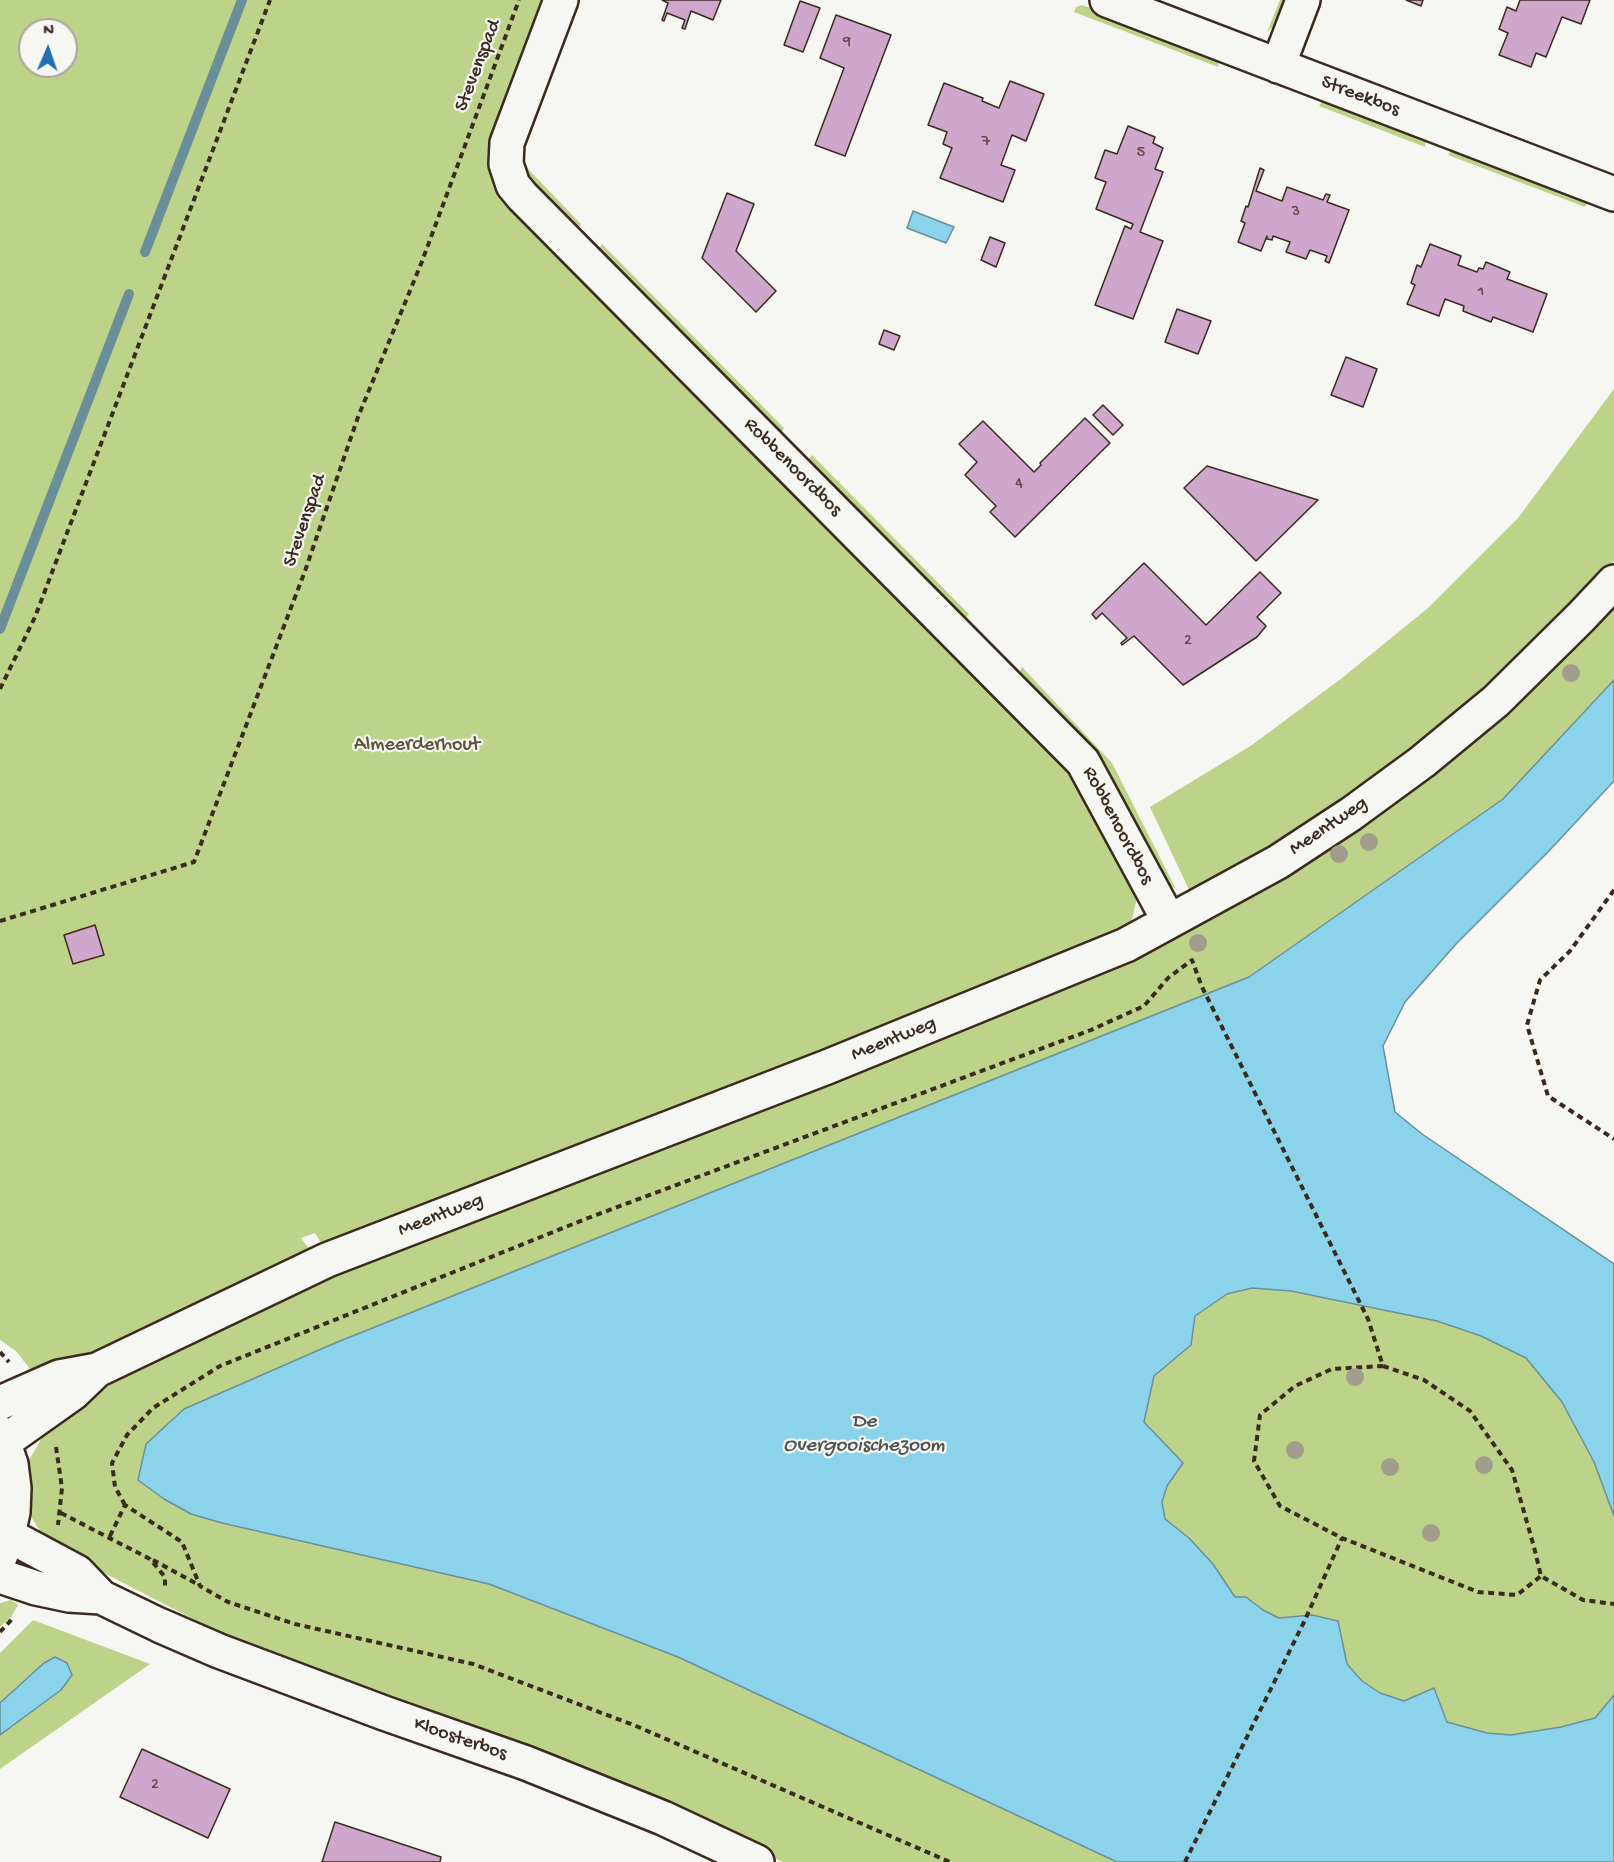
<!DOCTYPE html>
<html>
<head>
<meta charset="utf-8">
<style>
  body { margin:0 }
  #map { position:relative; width:1614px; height:1862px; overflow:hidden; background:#f6f6f2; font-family:"Gochi Hand",sans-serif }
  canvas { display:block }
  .north { position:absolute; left:18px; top:18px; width:60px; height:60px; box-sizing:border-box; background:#f6f6f2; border:2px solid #aba49d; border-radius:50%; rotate:2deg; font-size:16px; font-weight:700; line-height:24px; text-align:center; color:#3b2a1e }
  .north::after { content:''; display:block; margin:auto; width:21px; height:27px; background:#1f6fb2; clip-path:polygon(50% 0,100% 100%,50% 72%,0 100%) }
</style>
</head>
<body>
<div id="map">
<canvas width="1614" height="1862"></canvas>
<div class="north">N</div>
</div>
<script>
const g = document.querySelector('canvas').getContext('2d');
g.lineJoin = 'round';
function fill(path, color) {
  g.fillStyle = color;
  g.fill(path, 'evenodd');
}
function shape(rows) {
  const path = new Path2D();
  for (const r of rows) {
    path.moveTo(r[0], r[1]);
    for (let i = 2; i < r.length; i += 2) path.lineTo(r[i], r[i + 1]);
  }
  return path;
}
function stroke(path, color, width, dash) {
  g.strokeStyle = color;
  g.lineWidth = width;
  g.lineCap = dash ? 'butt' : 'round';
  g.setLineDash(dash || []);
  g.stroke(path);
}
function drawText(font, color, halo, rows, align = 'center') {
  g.font = font + ' "Gochi Hand",sans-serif';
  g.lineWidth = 4.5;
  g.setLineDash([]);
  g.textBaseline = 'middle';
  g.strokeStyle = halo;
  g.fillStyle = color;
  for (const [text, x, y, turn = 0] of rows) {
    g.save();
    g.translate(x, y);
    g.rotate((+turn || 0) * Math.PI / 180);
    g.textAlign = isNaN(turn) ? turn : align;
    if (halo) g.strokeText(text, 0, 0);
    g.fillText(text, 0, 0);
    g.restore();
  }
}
fill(shape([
  [0,0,550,0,491,155,1072,769,1138,894,1132,919,1119,933,948,1003,323,1246,315,1233,301,1238,313,1254,37,1378,16,1351,0,1340],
  [30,30,66,30,66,66,30,66],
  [1280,0,1289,0,1282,18,1267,32],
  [1082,5,1216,55,1219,60,1218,67,1074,12,1076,7],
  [1324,99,1426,138,1425,147,1319,106],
  [1452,149,1587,200,1587,203,1585,207,1448,155],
  [521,154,529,170,581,224,579,227,573,227,523,173],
  [602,244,784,428,782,432,778,433,598,250],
  [1614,389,1614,561,1570,609,1485,691,1414,749,1272,850,1191,894,1150,807,1252,745,1342,678,1428,608,1518,518],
  [812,455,969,614,966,618,962,618,807,462],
  [1614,601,1614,680,1503,799,1249,977,335,1343,184,1409,222,1523,489,1584,678,1657,1117,1862,783,1862,639,1795,275,1661,67,1554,46,1541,24,1505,25,1467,43,1436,57,1419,128,1373,331,1273,1132,958],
  [1022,667,1112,763,1176,889,1161,880,1018,675],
  [1252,1288,1291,1291,1437,1321,1481,1336,1526,1358,1562,1402,1594,1462,1614,1516,1614,1695,1595,1718,1561,1727,1511,1735,1487,1733,1447,1722,1404,1701,1380,1693,1362,1681,1347,1664,1338,1621,1312,1615,1279,1618,1263,1610,1246,1597,1235,1597,1213,1564,1189,1538,1165,1519,1162,1502,1167,1485,1183,1463,1144,1422,1154,1376,1191,1345,1195,1316,1227,1294],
  [11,1600,18,1605,11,1617,0,1627,0,1603],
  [33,1620,150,1664,0,1769,0,1653]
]), '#bcd389');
const water = shape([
  [913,211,954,227,946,243,907,228,913,211],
  [1614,680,1614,781,1548,852,1456,944,1405,1002,1383,1046,1395,1112,1422,1134,1614,1264,1614,1516,1594,1462,1562,1402,1526,1358,1481,1336,1437,1321,1291,1291,1252,1288,1227,1294,1195,1316,1191,1345,1154,1376,1144,1422,1183,1463,1167,1486,1162,1502,1165,1519,1189,1538,1213,1564,1235,1597,1246,1597,1263,1610,1279,1618,1312,1615,1338,1621,1347,1664,1362,1681,1380,1693,1404,1701,1434,1688,1447,1722,1487,1733,1511,1735,1561,1727,1595,1718,1614,1695,1614,1862,1117,1862,678,1657,489,1584,222,1523,191,1514,164,1499,138,1480,146,1444,184,1409,335,1343,1249,977,1503,799,1614,680],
  [55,1657,67,1663,72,1675,61,1690,0,1735,0,1703,44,1663,55,1657]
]);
fill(water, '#8ad3eb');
stroke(water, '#6a8f99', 1.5);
stroke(shape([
  [145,252,242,0],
  [0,629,129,294]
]), '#6a8f99', 10);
const building = shape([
  [662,0,721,0,713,20,691,11,685,29,682,28,685,20,667,13,664,21,662,20,668,3,662,0],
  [1406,0,1423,0,1421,6,1406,0],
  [1520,0,1590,0,1581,24,1562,17,1546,57,1536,53,1531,67,1499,55,1508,33,1499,29,1507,7,1516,11,1520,0],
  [800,1,820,8,803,52,784,45,800,1],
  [836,15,891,35,845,156,815,145,844,68,820,58,836,15],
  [1010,81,1044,94,1026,141,1012,135,1001,165,1015,170,1003,202,940,178,952,148,943,144,947,132,928,125,944,83,983,98,982,101,999,108,1010,81],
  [1128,126,1155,137,1153,143,1163,148,1155,169,1163,172,1140,232,1163,241,1133,319,1095,305,1125,226,1131,229,1133,224,1096,209,1106,182,1095,178,1105,150,1117,154,1128,126],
  [1260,168,1264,170,1256,191,1282,201,1287,187,1323,200,1326,194,1330,195,1327,202,1349,210,1329,263,1325,261,1327,256,1310,250,1306,259,1286,252,1290,242,1273,236,1272,240,1267,239,1267,236,1261,251,1238,242,1245,223,1241,221,1246,206,1248,207,1260,168],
  [727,193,754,204,736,251,776,291,756,312,702,258,727,193],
  [990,237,1005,243,996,267,981,260,990,237],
  [1430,244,1461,256,1458,265,1477,272,1479,268,1483,269,1486,262,1510,272,1507,279,1547,294,1533,332,1493,317,1491,322,1463,311,1464,306,1445,299,1439,316,1407,304,1415,285,1411,283,1417,265,1421,267,1430,244],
  [1177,309,1211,321,1198,354,1165,342,1177,309],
  [884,330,900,336,894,350,879,344,884,330],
  [1346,357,1377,369,1363,407,1331,395,1346,357],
  [1103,405,1123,425,1113,435,1093,415,1103,405],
  [1085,418,1110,443,1015,537,990,512,996,506,965,475,977,462,959,444,983,421,1034,472,1041,465,1040,463,1085,418],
  [1207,466,1318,500,1256,561,1184,488,1207,466],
  [1144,563,1206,625,1260,572,1281,593,1257,617,1266,626,1257,637,1183,685,1134,636,1122,645,1121,643,1127,638,1102,613,1096,619,1092,614,1144,563],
  [95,925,104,955,73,964,64,935,95,925],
  [142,1749,230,1789,208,1838,120,1797,142,1749],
  [335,1822,441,1857,440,1862,322,1862,335,1822]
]);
fill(building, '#cfa6cc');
stroke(building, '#3b2a1e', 1.5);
const minor = shape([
  [561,0,507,143,506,164,513,185,522,196,1083,762,1169,921],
  [1107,0,1614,194],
  [1278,66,1303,0],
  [0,1403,59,1377,97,1370,327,1260,827,1067,1126,945,1278,862,1351,814,1422,762,1496,701,1581,617,1614,582],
  [0,1433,11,1464,14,1488,13,1512,8,1535,0,1557],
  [4,1442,73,1393,97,1370],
  [8,1535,77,1572,101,1597,159,1625,219,1651,384,1713,526,1763,663,1818,757,1862],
  [0,1576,36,1588,69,1595,101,1597]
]);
stroke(minor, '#3b2a1e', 38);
stroke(shape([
  [0,689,35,617,270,0],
  [1614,890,1570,951,1540,980,1527,1025,1548,1096,1614,1139],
  [0,921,194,862,305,571,358,417,421,264,519,0],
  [0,1352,9,1362],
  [1383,1366,1424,1380,1470,1411,1512,1470,1534,1547,1541,1576,1583,1600,1614,1604],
  [56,1447,62,1488,58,1525],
  [125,1505,115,1487,112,1463,127,1435,153,1408,220,1366,588,1218,1091,1030,1144,1006,1168,978,1192,960,1202,987,1368,1319,1383,1366,1332,1369,1295,1386,1260,1415,1254,1461,1280,1506,1342,1538,1478,1592,1517,1595,1541,1576],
  [61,1513,150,1559,165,1577,165,1590],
  [110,1536,125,1505,182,1542,200,1586,228,1602,295,1624,473,1664,636,1726,950,1862],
  [153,1560,199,1585],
  [0,1632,14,1617],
  [1185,1862,1304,1622,1342,1538]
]), '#3b2a1e', 4, [6, 4.5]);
stroke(minor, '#f6f6f2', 33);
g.fillStyle = '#a19d8c';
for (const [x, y] of [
  [1571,673],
  [1369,842],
  [1339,854],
  [1198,943],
  [1355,1377],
  [1295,1450],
  [1484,1465],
  [1390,1467],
  [1431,1533]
]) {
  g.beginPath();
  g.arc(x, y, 9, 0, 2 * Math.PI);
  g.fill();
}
drawText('16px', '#60494a', null, [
  ["9",847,43],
  ["7",986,143],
  ["5",1141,154],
  ["3",1296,213],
  ["1",1481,293],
  ["4",1019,485],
  ["2",1188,642],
  ["2",155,1786]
]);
drawText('20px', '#3b2a1e', '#f6f6f2', [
  ["Stevenspad",479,66,-69],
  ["Streekbos",1360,97,21],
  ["Robbenoordbos",792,468,45],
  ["Stevenspad",306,521,-71],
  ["Robbenoordbos",1117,826,62],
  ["Meentweg",1329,827,-34],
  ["Meentweg",894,1040,-22],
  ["Meentweg",441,1216,-21],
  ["Kloosterbos",460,1740,19]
]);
drawText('20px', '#5b5439', '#f6f6f2', [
  ["Almeerderhout",417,746]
]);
drawText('italic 21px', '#4f5451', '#f6f6f2', [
  ["De",864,1423],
  ["Overgooischezoom",864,1447]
]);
</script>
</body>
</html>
